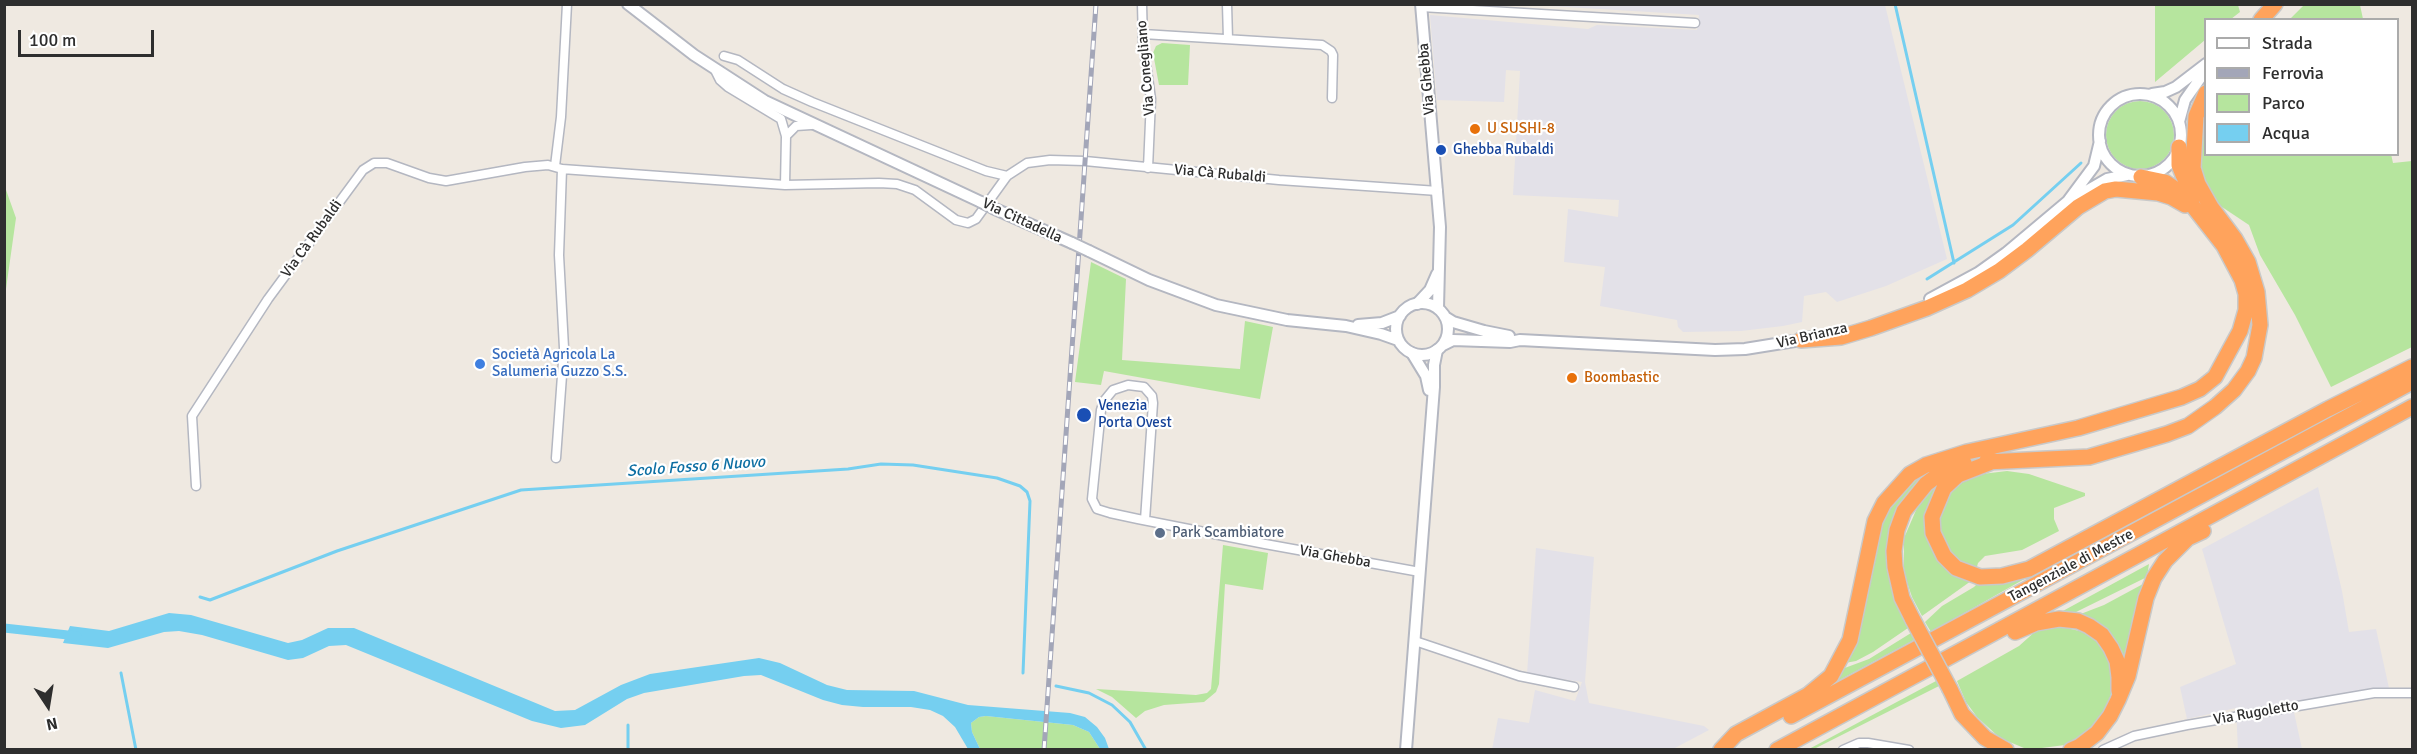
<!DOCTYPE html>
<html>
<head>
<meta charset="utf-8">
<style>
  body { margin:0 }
  #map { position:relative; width:2417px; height:754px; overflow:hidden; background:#efe9e1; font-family:Signika,sans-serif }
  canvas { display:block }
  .frame { position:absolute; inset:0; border:6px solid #2e2e2e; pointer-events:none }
  .legend { position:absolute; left:2204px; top:18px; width:195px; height:138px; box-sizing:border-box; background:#fff; border:2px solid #ababab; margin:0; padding:8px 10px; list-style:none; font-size:18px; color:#2e2e2e }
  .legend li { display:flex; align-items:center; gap:12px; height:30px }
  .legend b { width:30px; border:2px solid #ababab }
  .north { position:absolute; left:18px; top:676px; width:60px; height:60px; -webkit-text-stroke:4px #fff; paint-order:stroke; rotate:168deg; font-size:16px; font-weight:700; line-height:24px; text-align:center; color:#2e2e2e }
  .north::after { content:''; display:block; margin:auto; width:21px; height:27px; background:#2e2e2e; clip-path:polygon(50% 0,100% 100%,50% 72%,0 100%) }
  .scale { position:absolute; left:18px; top:30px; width:136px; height:27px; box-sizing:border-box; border:3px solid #2e2e2e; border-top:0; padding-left:8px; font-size:18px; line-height:21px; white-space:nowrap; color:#2e2e2e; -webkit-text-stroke:4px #fff; paint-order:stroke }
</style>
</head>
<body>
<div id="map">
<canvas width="2417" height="754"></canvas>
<div class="frame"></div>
<ul class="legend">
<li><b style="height:8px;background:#fff"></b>Strada</li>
<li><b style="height:8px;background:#a3a6b8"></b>Ferrovia</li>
<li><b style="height:16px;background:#b6e59e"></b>Parco</li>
<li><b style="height:16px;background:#75cff0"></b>Acqua</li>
</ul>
<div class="north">N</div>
<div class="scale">100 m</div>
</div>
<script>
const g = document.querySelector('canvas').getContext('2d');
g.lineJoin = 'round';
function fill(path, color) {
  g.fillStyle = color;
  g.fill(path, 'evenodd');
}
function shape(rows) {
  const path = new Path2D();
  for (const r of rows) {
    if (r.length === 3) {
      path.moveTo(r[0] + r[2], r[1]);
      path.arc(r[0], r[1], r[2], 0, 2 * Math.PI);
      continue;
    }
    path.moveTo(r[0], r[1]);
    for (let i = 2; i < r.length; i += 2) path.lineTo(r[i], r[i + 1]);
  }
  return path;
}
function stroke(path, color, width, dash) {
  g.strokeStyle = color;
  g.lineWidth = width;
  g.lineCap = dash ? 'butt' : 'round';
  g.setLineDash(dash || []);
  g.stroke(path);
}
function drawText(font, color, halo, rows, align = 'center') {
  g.font = font + ' Signika,sans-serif';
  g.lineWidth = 4.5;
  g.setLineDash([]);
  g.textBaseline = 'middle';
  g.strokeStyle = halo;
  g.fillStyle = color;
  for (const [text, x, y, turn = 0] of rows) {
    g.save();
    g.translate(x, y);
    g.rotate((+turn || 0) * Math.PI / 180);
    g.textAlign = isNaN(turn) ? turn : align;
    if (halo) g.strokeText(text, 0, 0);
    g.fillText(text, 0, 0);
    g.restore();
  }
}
fill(shape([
  [1533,5,1885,5,1947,259,1886,286,1837,302,1826,292,1804,296,1802,322,1783,326,1741,331,1683,332,1678,327,1677,320,1600,306,1605,267,1564,262,1568,209,1618,217,1619,200,1513,195,1520,71,1506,70,1504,102,1437,100,1430,15,1588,29,1597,25,1697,30,1699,15],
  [2318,487,2342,591,2349,632,2376,629,2389,688,2292,703,2302,749,2238,750,2236,708,2187,719,2180,687,2236,664,2202,549],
  [1536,548,1594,557,1585,682,1589,703,1704,726,1709,730,1673,749,1492,750,1498,718,1529,723,1535,690,1575,701,1582,682,1527,674]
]), '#e3e1e8');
fill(shape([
  [2305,4,2360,5,2363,19,2290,19],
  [2155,5,2238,5,2240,12,2231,19,2206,20,2205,40,2155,82],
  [1162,43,1190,45,1188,85,1159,85,1153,53,1156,46],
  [2140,135,34],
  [2205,109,2206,154,2391,154,2393,163,2412,161,2412,347,2331,387,2295,315,2260,255,2249,225,2219,205,2208,192,2201,175,2199,151,2202,120],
  [5,187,16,218,5,296],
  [1091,262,1126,279,1122,360,1240,369,1245,321,1273,327,1260,399,1104,371,1101,385,1075,382],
  [2007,471,2029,474,2085,493,2085,496,2054,508,2054,519,2059,531,2022,550,1985,556,1978,563,1975,574,1949,555,1940,530,1941,512,1946,499,1960,483,1982,474],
  [1924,474,1925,475,1911,490,1897,509,1887,541,1890,581,1908,628,1873,652,1856,661,1845,663,1879,530,1887,511,1913,480],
  [1944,481,1930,529,1971,581,1922,616,1912,597,1904,573,1904,538,1917,508,1933,488],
  [1223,545,1268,553,1263,590,1225,584,1219,684,1216,692,1204,702,1164,705,1145,711,1136,718,1112,697,1096,689,1196,695,1207,693,1211,689],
  [2149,564,2147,577,2072,614,2078,615,2104,605,2143,584,2132,620,2126,669,2120,658,2061,612],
  [2035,573,1931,632,1925,622,1942,606,1974,587,1979,582],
  [2062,627,2084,632,2098,641,2112,663,2113,688,2106,709,2092,728,2077,739,2065,745,2034,749,2024,748,2000,738,1977,717,1966,702,1957,681,2019,646,2038,629],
  [1911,633,1914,640,1834,683,1842,669,1869,659],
  [1936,681,1939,686,1814,749,1809,749],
  [986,716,1073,725,1089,732,1100,749,980,749,972,732,971,723,979,717]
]), '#b6e59e');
fill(shape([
  [169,613,191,615,288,643,302,640,328,628,354,628,555,711,575,710,621,685,650,674,759,658,780,663,827,685,847,690,914,691,968,705,1070,713,1085,717,1097,727,1105,738,1109,749,1100,749,1089,732,1073,725,986,716,979,717,971,723,972,732,980,749,968,749,955,727,943,716,930,710,911,707,863,707,842,705,823,700,761,675,744,676,644,693,627,699,585,725,561,728,532,721,346,645,329,646,303,658,288,660,202,635,179,631,164,632,108,648,63,643,70,626,109,631]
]), '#75cff0');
stroke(shape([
  [1895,4,1954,263],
  [1927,279,2013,225,2081,163],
  [200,597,210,600,337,551,521,490,848,469,881,464,913,465,997,478,1020,486,1027,492,1030,501,1023,673],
  [121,673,136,750],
  [1056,686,1089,693,1112,705,1130,722,1146,750],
  [628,750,628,725]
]), '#75cff0', 3);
stroke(shape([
  [4,628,77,636]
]), '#75cff0', 9);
const minor = shape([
  [1142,4,1143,42,1151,99,1148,168],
  [1227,4,1228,39],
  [1421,7,1695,23],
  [1143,34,1322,45,1331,51,1333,55,1332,98],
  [724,56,738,60,783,89,812,102,986,171,1007,176],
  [715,70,720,80,728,87,781,119,786,136,785,185],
  [786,136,796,126,811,125],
  [555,166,561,117,567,4],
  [556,458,564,348,559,255,562,169],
  [196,486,192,416,268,299,363,170,374,163,387,163,429,178,446,181,525,167,548,165,562,169,785,185,879,183,897,184,915,190,956,220,968,223,976,219,1007,176,1027,163,1050,160,1085,161,1279,180,1438,191],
  [1145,520,1153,403,1152,396,1144,387,1128,385,1113,390,1104,401,1101,410,1092,499,1097,509,1110,513,1138,519,1265,544,1420,572],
  [1415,641,1519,676,1574,687],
  [1843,750,1859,743,1868,743,1909,750],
  [2103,750,2134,736,2187,725,2374,693,2412,693]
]);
const tertiary = shape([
  [1421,4,1440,227,1438,308],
  [1417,304,1430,290,1437,274],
  [1412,353,1426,376,1429,390],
  [1406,750,1434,387,1434,365,1437,350]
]);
const secondary = shape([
  [628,4,694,55,765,101,981,202],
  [2140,135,41],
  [2152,94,2165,92,2176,87,2206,64],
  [2179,122,2185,100,2206,70],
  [2076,197,2107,179,2127,175],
  [995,209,1072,243],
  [1089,251,1149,280,1216,305,1287,320,1346,326,1381,334,1398,340],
  [1930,299,1978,273,2006,253,2068,201,2094,166,2100,141],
  [1422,329,26],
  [1445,317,1453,322,1484,331,1509,336],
  [1358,325,1382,323,1400,316],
  [1443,345,1453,340,1510,342,1520,340,1715,350,1745,349,1807,339]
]);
const motorway = shape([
  [2261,20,2275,4],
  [2179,147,2179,165,2183,175,2188,185,2198,194],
  [1801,340,1841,337,1871,328,1927,308,1967,290,1999,271,2027,250,2078,207,2105,191,2116,189,2158,193,2171,197,2185,205],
  [1994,461,1958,475,1944,488,1932,517,1933,533,1944,556,1956,568,1980,577,2002,576,2029,569,2328,409,2412,367],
  [1986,462,2089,457,2167,434,2188,426,2215,407,2234,390,2248,371,2254,358,2260,325,2257,292,2248,262,2235,239,2211,207,2198,184,2193,168,2196,116,2206,93],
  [1913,620,1902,598,1895,567,1894,551,1897,530,1904,511,1926,484,1938,475,1964,463],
  [2015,632,2036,623,2059,619,2078,621,2089,626,2102,635,2111,648,2117,661,2119,677,2119,691],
  [1950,689,1962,714,1985,738,2006,750],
  [1791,716,2412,382],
  [1721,750,1736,734,1808,695,1831,676,1850,640,1875,521,1884,503,1910,474,1926,465,1967,452,2078,428,2182,397,2200,389,2215,377,2240,331,2246,310,2246,294,2242,280,2224,246,2185,196,2165,182,2141,177],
  [1777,750,2412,407],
  [2071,750,2080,746,2097,733,2110,716,2118,700,2128,676,2146,598,2154,578,2165,561,2188,538,2203,531]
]);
stroke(minor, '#b4b7c1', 11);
stroke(tertiary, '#b4b7c1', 14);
stroke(secondary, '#b4b7c1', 14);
stroke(motorway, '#c9c9c9', 18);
stroke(minor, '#fff', 8);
stroke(tertiary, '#fff', 10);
stroke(secondary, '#fff', 10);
stroke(motorway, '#ffa35c', 15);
const rail = shape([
  [1044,750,1096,4]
]);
stroke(rail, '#a3a6b8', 5);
stroke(rail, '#fff', 3, [9]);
const secondaryBridge = shape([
  [981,202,995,209],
  [1072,243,1089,251]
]);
const motorwayBridge = shape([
  [1913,620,1950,689]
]);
stroke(secondaryBridge, '#b4b7c1', 14, []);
stroke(motorwayBridge, '#c9c9c9', 18, []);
stroke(secondaryBridge, '#fff', 10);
stroke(motorwayBridge, '#ffa35c', 15);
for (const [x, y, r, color] of [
  [1475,129,6,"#e8710a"],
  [1441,150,6,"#1a4fb4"],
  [480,364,6,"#3f7fe0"],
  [1572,378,6,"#e8710a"],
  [1084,415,8,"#1a4fb4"],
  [1160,533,6,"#5c6f8a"]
]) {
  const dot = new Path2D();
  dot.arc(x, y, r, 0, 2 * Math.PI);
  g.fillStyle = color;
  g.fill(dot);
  stroke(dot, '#fff', 2);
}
drawText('15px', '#2e2e2e', '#fff', [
  ["Via Conegliano",1146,68,-95],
  ["Via Ghebba",1427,79,-95],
  ["Via Cà Rubaldi",1220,174,5],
  ["Via Cittadella",1022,221,25],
  ["Via Cà Rubaldi",312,239,-54],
  ["Via Brianza",1812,336,-13],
  ["Via Ghebba",1335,557,10],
  ["Tangenziale di Mestre",2071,566,-28],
  ["Via Rugoletto",2256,713,-10]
]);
drawText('15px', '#c56008', '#fff', [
  ["U SUSHI-8",1487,129],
  ["Boombastic",1584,378]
], 'left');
drawText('15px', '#164399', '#fff', [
  ["Ghebba Rubaldi",1453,150],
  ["Venezia",1098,406],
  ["Porta Ovest",1098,423]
], 'left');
drawText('15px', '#366cbe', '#fff', [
  ["Società Agricola La",492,355],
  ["Salumeria Guzzo S.S.",492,372]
], 'left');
drawText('15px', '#4e5e75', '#fff', [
  ["Park Scambiatore",1172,533]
], 'left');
drawText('italic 16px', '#0d6fa3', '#fff', [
  ["Scolo Fosso 6 Nuovo",696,467,-4]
]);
</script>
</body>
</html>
